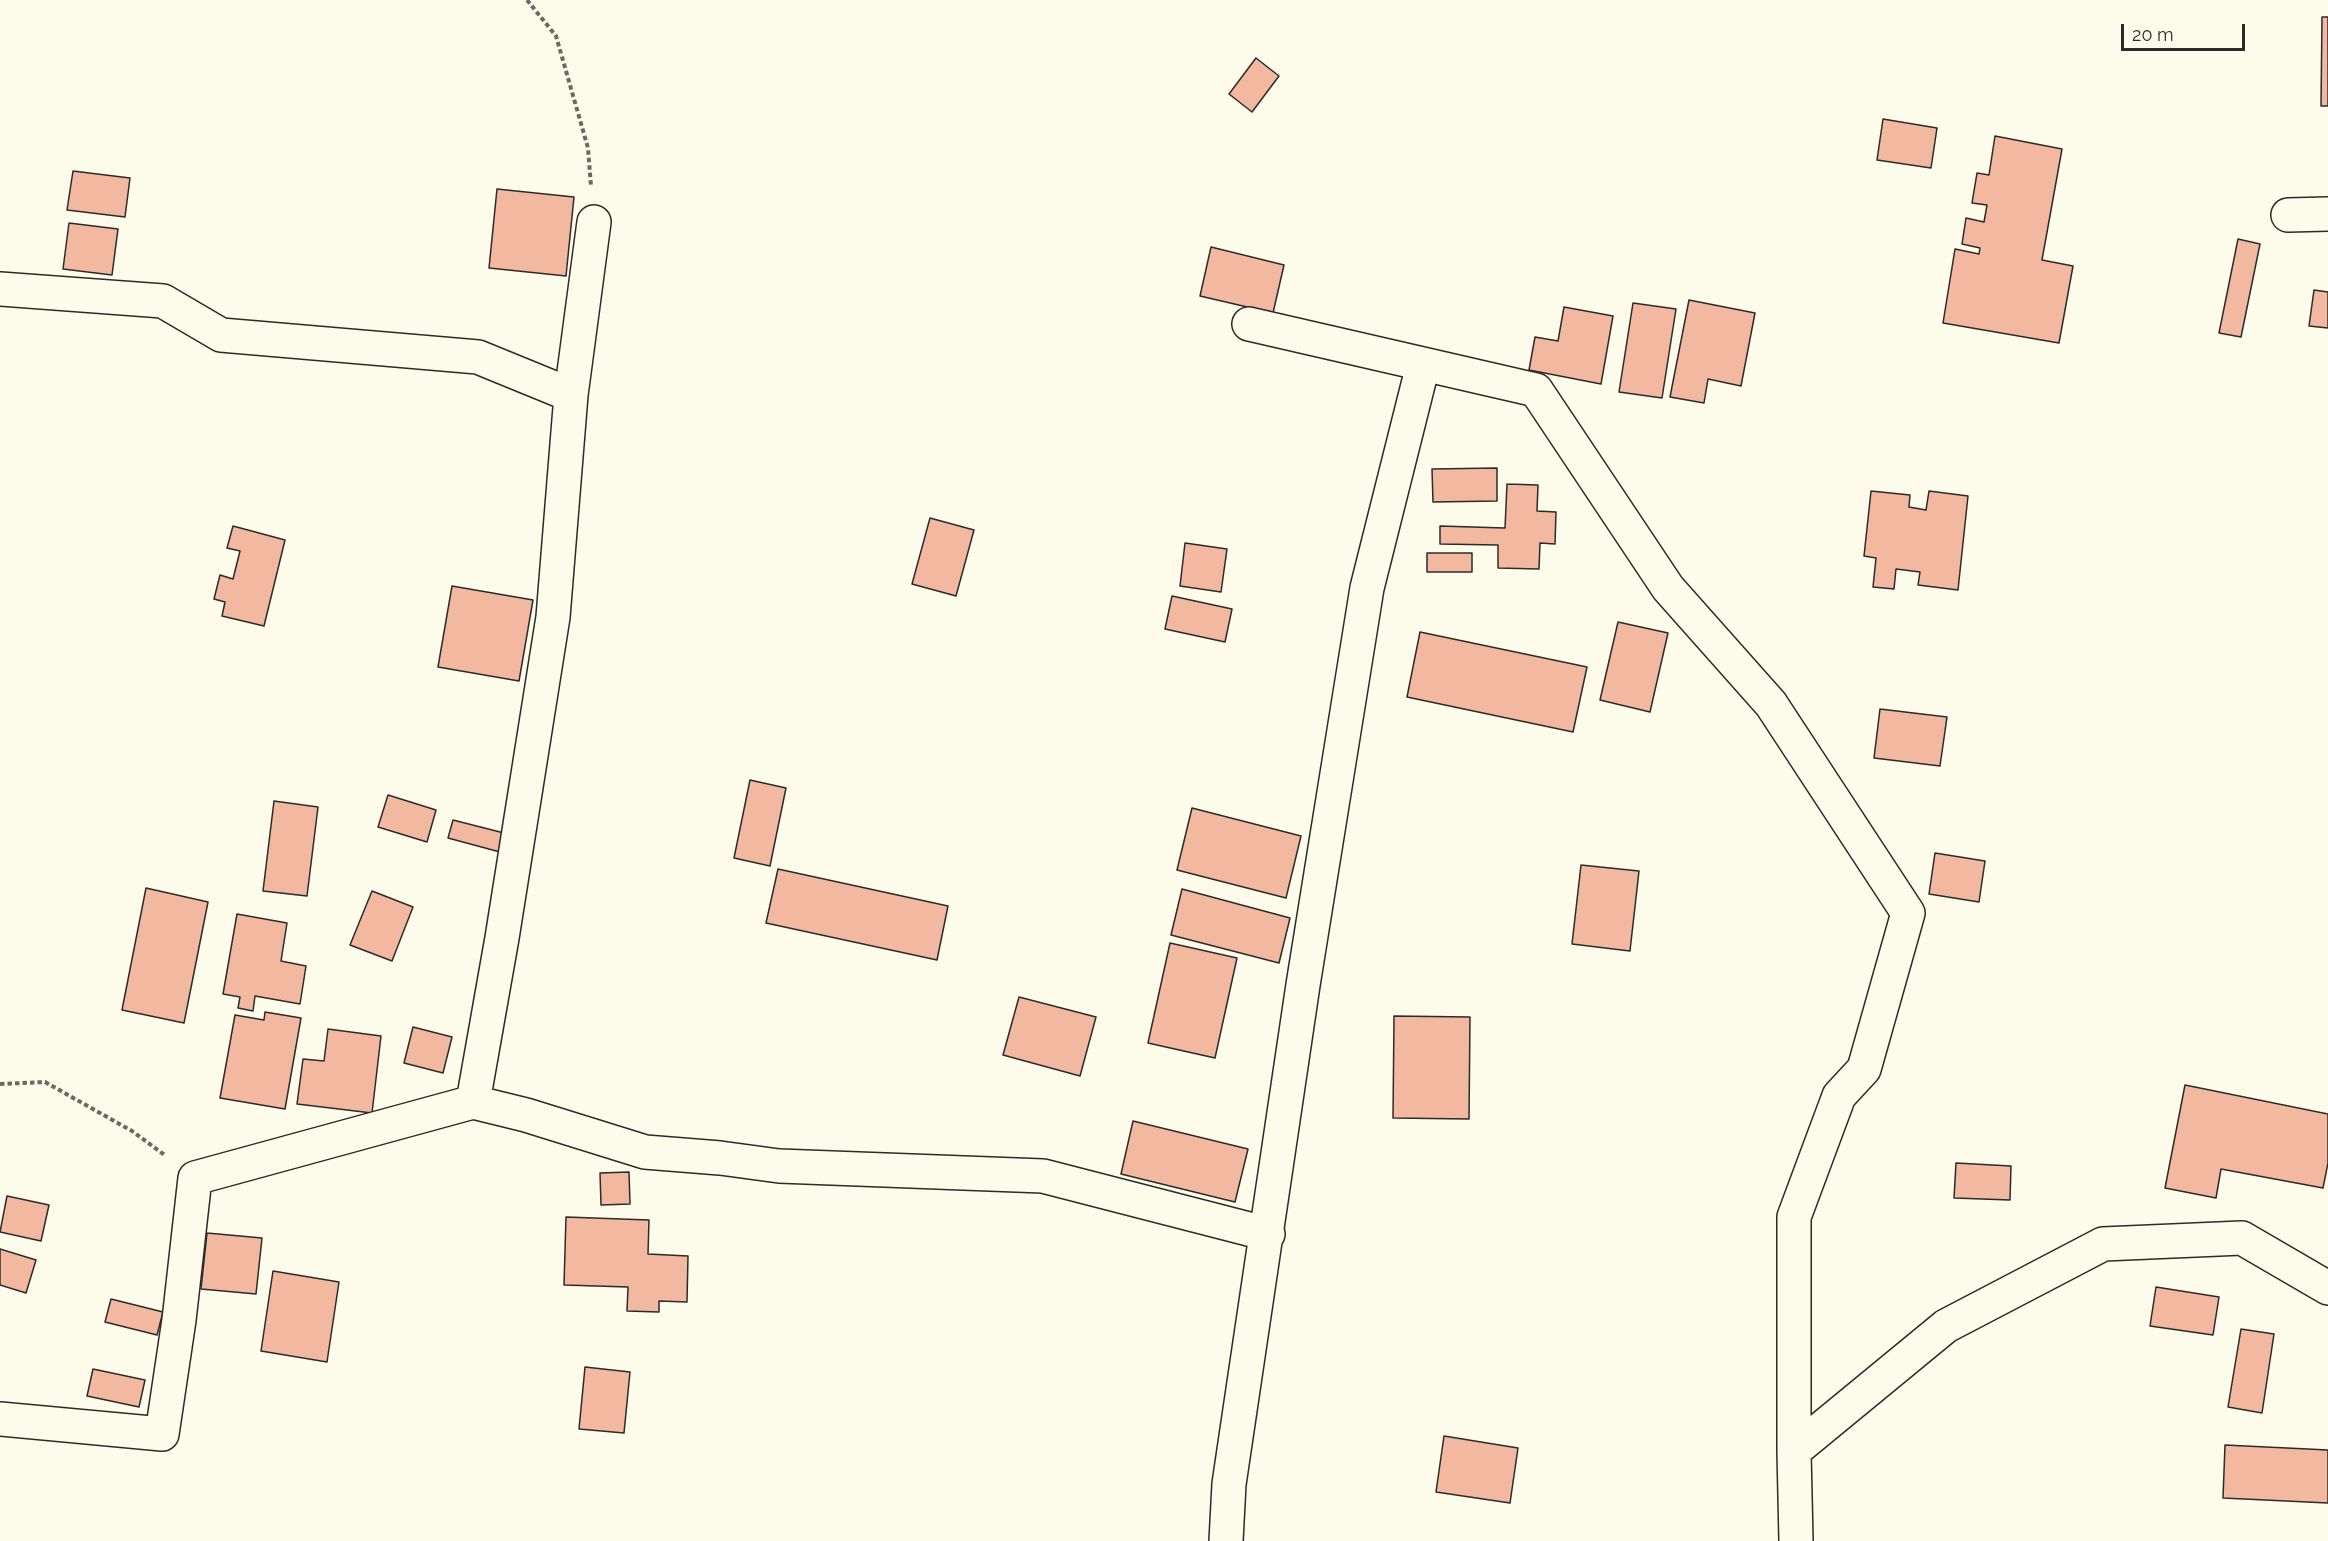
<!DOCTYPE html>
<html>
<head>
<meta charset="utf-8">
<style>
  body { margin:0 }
  #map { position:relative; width:2328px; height:1541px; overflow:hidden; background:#fdfbea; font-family:Raleway,sans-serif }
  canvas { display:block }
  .scale { position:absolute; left:2121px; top:24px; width:124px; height:27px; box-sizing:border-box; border:3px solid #2b2b2b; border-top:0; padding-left:8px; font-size:18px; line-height:21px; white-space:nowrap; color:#2b2b2b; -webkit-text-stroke:4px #fdfbea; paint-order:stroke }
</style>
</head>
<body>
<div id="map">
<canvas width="2328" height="1541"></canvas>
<div class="scale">20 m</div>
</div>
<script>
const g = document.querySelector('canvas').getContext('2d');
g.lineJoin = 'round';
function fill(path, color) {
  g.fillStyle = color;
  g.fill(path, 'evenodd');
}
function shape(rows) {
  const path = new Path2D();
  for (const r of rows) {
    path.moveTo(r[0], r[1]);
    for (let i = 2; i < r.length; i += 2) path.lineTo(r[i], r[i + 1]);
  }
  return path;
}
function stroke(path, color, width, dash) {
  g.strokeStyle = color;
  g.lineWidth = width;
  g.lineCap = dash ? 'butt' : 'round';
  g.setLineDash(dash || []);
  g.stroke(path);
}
const building = shape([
  [2322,17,2328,17,2328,106,2321,106,2322,17],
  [1256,58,1279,76,1252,112,1229,94,1256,58],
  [1883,119,1937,128,1931,168,1877,160,1883,119],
  [1995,136,2062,149,2042,260,2073,266,2059,343,1943,323,1955,249,1979,254,1980,248,1962,244,1966,218,1984,222,1987,205,1972,203,1977,173,1989,175,1995,136],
  [73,171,130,178,125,217,67,210,73,171],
  [497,189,574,197,566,276,489,268,497,189],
  [69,223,118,229,112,275,63,269,69,223],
  [2238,239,2260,244,2241,337,2219,333,2238,239],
  [1211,247,1284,265,1273,313,1200,296,1211,247],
  [2314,290,2328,292,2328,328,2309,326,2314,290],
  [1689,300,1755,313,1741,386,1708,379,1704,403,1670,397,1689,300],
  [1633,303,1676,309,1662,398,1619,392,1633,303],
  [1564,307,1613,316,1601,384,1529,370,1535,337,1558,341,1564,307],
  [1497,468,1497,501,1433,502,1432,469,1497,468],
  [1507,484,1538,485,1537,511,1556,512,1555,544,1540,543,1539,569,1498,568,1498,545,1440,544,1440,526,1505,528,1507,484],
  [1871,491,1910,495,1909,507,1926,510,1929,491,1968,496,1958,590,1918,585,1920,572,1896,569,1894,589,1873,587,1876,558,1864,556,1871,491],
  [930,518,974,530,956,596,912,584,930,518],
  [233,526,285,540,264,626,222,616,225,602,214,599,220,575,233,579,240,551,227,548,233,526],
  [1185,543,1227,549,1221,592,1180,586,1185,543],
  [1427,553,1472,553,1472,572,1427,572,1427,553],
  [452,586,533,600,519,681,438,667,452,586],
  [1172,596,1232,609,1225,642,1165,629,1172,596],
  [1618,622,1668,633,1650,712,1600,700,1618,622],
  [1420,632,1587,667,1573,732,1407,697,1420,632],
  [1880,709,1947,717,1940,766,1874,758,1880,709],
  [750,780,786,788,770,866,734,858,750,780],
  [388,795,436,810,427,842,378,827,388,795],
  [274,801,318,807,307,896,263,891,274,801],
  [1192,808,1301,836,1286,898,1177,870,1192,808],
  [453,820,504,833,500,852,448,838,453,820],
  [1935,853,1985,861,1979,902,1929,894,1935,853],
  [1581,865,1639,871,1630,951,1572,944,1581,865],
  [778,869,948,906,937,960,766,923,778,869],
  [146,888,208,902,184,1023,122,1010,146,888],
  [1182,889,1290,918,1279,963,1171,935,1182,889],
  [372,891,413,907,392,961,350,945,372,891],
  [237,914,287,923,281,961,306,966,300,1004,255,996,253,1011,238,1008,240,997,223,994,237,914],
  [1170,943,1237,958,1215,1058,1148,1043,1170,943],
  [1019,997,1096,1017,1080,1076,1003,1055,1019,997],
  [265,1012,301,1018,285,1109,220,1098,235,1015,264,1020,265,1012],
  [1394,1016,1470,1017,1469,1119,1393,1118,1394,1016],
  [413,1027,452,1037,443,1073,404,1063,413,1027],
  [328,1029,381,1036,372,1113,297,1104,303,1059,324,1061,328,1029],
  [2185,1085,2328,1114,2328,1163,2323,1188,2221,1169,2216,1198,2165,1188,2185,1085],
  [1133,1121,1248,1149,1235,1202,1121,1174,1133,1121],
  [1956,1163,2011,1166,2010,1200,1954,1198,1956,1163],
  [629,1172,630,1204,601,1205,600,1173,629,1172],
  [7,1196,49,1205,41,1241,0,1232,7,1196],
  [566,1217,649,1220,648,1254,688,1256,687,1302,659,1301,659,1312,627,1311,628,1287,564,1285,566,1217],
  [207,1233,262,1238,256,1294,201,1289,207,1233],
  [0,1249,36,1260,26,1293,0,1285,0,1249],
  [273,1271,339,1282,327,1362,261,1351,273,1271],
  [2156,1287,2219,1297,2213,1335,2150,1326,2156,1287],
  [111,1299,163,1312,157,1335,105,1322,111,1299],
  [2241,1329,2274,1334,2262,1413,2228,1407,2241,1329],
  [585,1367,630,1372,624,1433,579,1429,585,1367],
  [93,1369,145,1380,139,1407,87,1396,93,1369],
  [1444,1436,1518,1448,1510,1503,1436,1492,1444,1436],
  [2225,1445,2328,1450,2328,1503,2223,1498,2225,1445]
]);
fill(building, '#f2b8a0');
stroke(building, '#2b2b2b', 1.5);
const minor = shape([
  [2288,215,2328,214],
  [0,289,163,301,221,335,478,357,571,395],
  [1249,324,1536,390,1668,588,1771,704,1908,913,1864,1069,1839,1096,1794,1217,1794,1451],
  [473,1102,502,938,553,617,571,395,594,222],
  [0,1419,162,1434,179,1320,195,1178,473,1102,526,1115,645,1152,720,1158,779,1166,1043,1176,1268,1234],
  [1226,1541,1229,1484,1303,985,1367,588,1423,365],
  [1796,1541,1794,1451,1946,1326,2103,1244,2242,1238,2328,1288]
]);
stroke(minor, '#2b2b2b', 36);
stroke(shape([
  [527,0,556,36,588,148,591,186],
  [0,1084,45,1082,132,1131,166,1156]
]), '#6a6964', 4, [4.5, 3]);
stroke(minor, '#fdfbea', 33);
</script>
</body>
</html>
